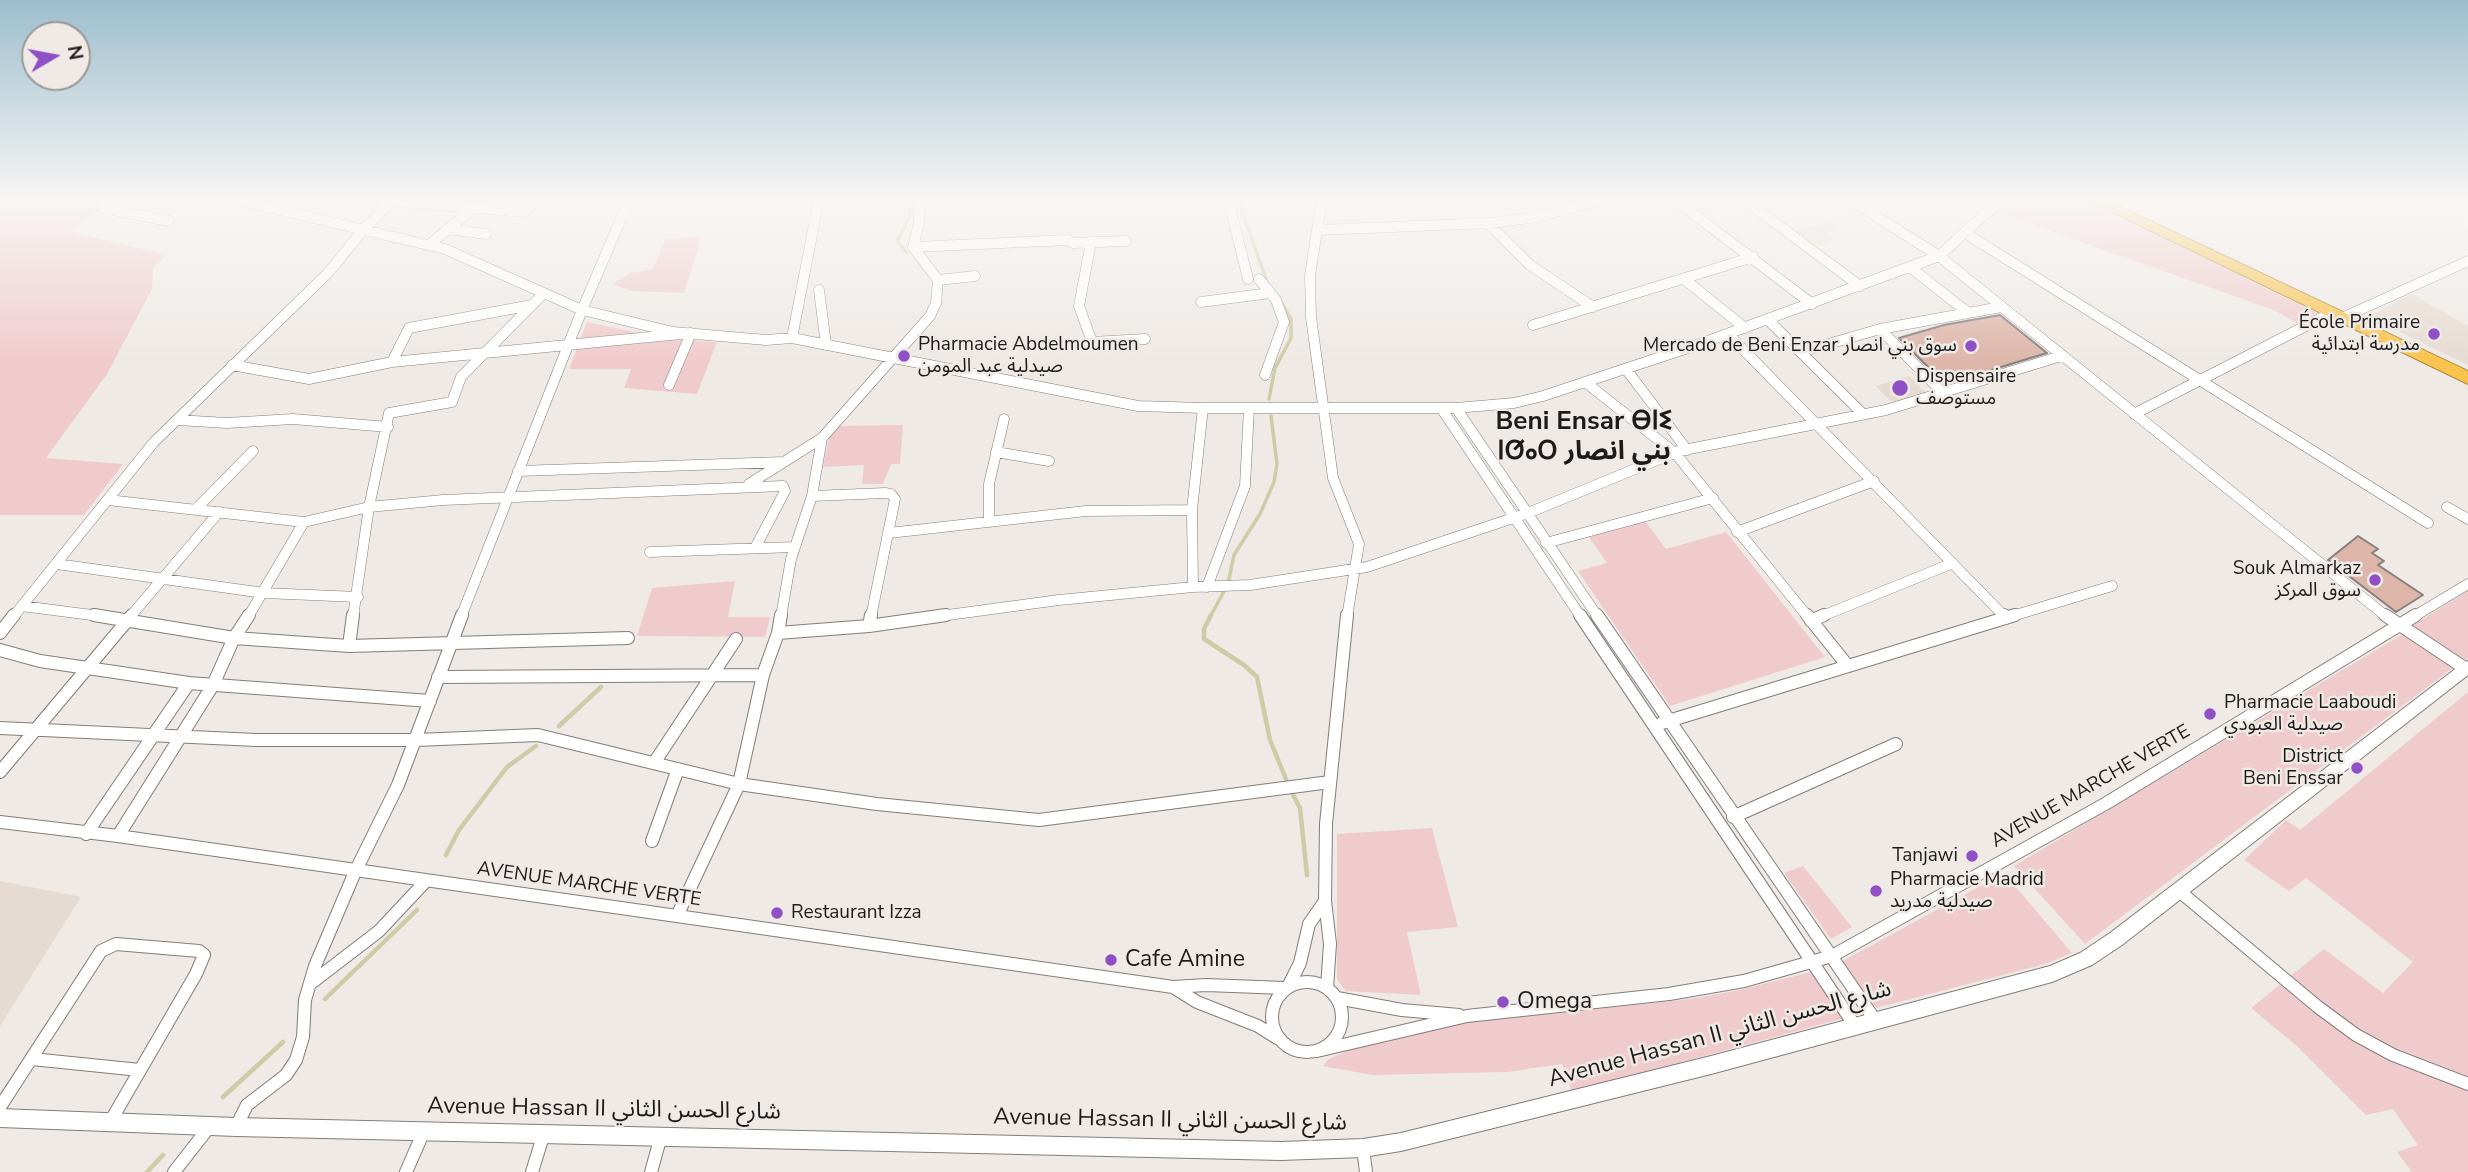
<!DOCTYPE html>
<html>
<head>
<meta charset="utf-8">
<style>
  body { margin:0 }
  #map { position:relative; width:2468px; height:1172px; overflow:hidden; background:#efeae6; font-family:"Nunito Sans",sans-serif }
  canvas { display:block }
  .north { position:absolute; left:21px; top:21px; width:70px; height:70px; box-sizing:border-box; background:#efeae6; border:2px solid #9b9794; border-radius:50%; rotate:80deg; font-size:19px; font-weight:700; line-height:28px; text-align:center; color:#1d1b1a }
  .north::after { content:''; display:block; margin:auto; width:24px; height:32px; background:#8f50c6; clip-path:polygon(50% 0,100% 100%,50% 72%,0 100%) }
</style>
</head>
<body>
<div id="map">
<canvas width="2468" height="1172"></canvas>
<div class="north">N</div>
</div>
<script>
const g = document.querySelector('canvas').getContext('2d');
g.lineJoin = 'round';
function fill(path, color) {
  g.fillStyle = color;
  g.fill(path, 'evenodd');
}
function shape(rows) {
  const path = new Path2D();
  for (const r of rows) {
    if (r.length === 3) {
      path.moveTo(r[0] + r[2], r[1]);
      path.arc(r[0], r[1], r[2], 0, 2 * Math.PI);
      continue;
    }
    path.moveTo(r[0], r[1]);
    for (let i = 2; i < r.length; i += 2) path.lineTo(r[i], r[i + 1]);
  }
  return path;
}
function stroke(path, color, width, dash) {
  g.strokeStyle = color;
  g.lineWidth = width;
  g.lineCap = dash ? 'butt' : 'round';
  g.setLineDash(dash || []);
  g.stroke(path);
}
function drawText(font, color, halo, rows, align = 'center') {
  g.font = font + ' "Nunito Sans","Noto Sans Arabic","Noto Sans Tifinagh",sans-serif';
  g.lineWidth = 5;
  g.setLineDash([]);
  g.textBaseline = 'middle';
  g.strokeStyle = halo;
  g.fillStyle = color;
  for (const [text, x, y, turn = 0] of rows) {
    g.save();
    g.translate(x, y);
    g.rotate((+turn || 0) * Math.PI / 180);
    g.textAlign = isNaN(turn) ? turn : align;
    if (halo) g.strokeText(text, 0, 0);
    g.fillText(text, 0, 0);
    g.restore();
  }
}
fill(shape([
  [1831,221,1841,228,1826,233,1834,240,1812,246,1794,231],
  [2411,294,2468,326,2468,365,2369,317],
  [1909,376,1926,393,1893,403,1875,386],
  [0,881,81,897,0,1026]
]), '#e6dbd2');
fill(shape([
  [0,199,113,199,70,231,166,255,153,268,152,289,107,374,46,458,123,464,84,515,0,515],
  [2018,199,2081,199,2319,314,2297,323,2276,311,2000,213],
  [702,236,684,293,632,291,612,284,631,273,653,269,665,239],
  [587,322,668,339,717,342,697,394,624,388,631,369,569,369],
  [903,425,900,464,891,464,883,484,862,484,864,465,823,467,829,438,838,426],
  [1645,521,1666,549,1726,532,1825,657,1670,706,1578,571,1607,563,1589,537],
  [735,581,728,617,770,617,765,637,637,636,652,588],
  [2468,591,2468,658,2462,663,2408,628],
  [2403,634,2454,667,2085,944,2014,866],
  [2468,692,2468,1172,2412,1172,2397,1152,2418,1145,2393,1109,2366,1115,2298,1047,2251,1008,2324,949,2383,993,2413,962,2306,878,2289,891,2244,860,2286,820,2300,830],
  [1432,828,1458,927,1407,932,1421,995,1346,991,1337,979,1337,834],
  [1803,866,1852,927,1831,939,1784,873],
  [2004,873,2072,953,2045,964,1876,1008,1841,962],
  [1815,971,1844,1018,1572,1092,1562,1064,1507,1072,1372,1075,1323,1066,1329,1059,1356,1047,1470,1022,1690,999,1735,991]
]), '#f0cbcd');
stroke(shape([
  [1238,199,1267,282],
  [907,253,897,241,910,215,909,199],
  [1269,399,1275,368,1291,338,1291,319,1278,297],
  [1210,617,1228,584,1234,555,1260,514,1274,482,1277,464,1271,416]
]), '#cdcca7', 3.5);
stroke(shape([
  [1211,615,1204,629,1204,639,1244,665,1257,677,1270,740,1288,784],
  [559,726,601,687],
  [1291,791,1300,808,1307,875],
  [446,855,459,830,507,767,536,746],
  [325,999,417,910],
  [223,1097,283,1042],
  [147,1172,163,1155]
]), '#cdcca7', 4.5);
const building = shape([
  [2000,315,2047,353,1945,384,1899,338,1944,325,2000,315],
  [2358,536,2378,549,2372,553,2384,561,2378,565,2423,595,2396,612,2328,560,2358,536]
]);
fill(building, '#ddb6a9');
stroke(building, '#857f7e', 2);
const streetFar1 = shape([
  [113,199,103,208,169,221],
  [233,199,445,249,582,310,673,332,766,340,792,338,1138,406,1203,408,1456,408,1514,403,1543,396,1697,345,1939,256,1986,213,2006,199],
  [368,199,524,212,538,199],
  [1228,199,1248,279],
  [1322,199,1310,275,1311,317,1333,478,1359,544,1347,617],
  [1674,199,1812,304],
  [1743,199,1860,286],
  [1849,199,1939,256,2387,617],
  [1684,206,1726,199],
  [1488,223,1530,265,1593,307],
  [448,229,486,234],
  [1318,230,1491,223,1536,217,1606,199],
  [1965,233,2428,523],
  [1091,242,1079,306,1092,342,1145,339],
  [429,245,473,208],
  [913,247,1068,240,1073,243,1126,241],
  [913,247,919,223,919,199],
  [1910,267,1967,312],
  [1259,279,1276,300,1284,322,1265,375],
  [1684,279,1745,328],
  [938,280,975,276],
  [819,290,826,345],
  [1201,302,1270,293],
  [2342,318,2468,261],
  [1768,320,1863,414],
  [1533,325,1753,257],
  [1880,329,2001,307],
  [1728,334,2005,617],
  [792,338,819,199],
  [1801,352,1880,329,1941,391],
  [392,362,409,328,532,305],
  [232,365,309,379,392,362,691,333,669,385],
  [1626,369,1687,450],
  [1585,382,1675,453,1808,617],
  [1441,408,1581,617],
  [1456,408,1598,617],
  [2134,414,2331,313],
  [177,420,227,423,293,419,388,427],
  [996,452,1049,461],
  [518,471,784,462],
  [749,484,822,438,930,316,936,303,938,280,913,247],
  [812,496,885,493,891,494,895,499,871,617],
  [108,500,304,522,369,507,443,500,783,486,785,491,755,548],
  [2447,507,2468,519],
  [197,508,253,451],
  [989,522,989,484,1004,419],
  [1737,532,1874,481],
  [889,533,1086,511,1192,510],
  [1546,543,1713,498],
  [650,552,795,547],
  [57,564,264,593,358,597],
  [1193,587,1192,510,1203,408],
  [1207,587,1245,486,1249,408],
  [22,606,107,617],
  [13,617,154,442,328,273,364,229,394,199],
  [130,617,219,512],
  [248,617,304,522],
  [353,617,369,507,389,413,452,402,461,377,543,294],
  [461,617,582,310,626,207,633,199],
  [781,617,791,559,812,496,822,438],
  [933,617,1059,600,1193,587,1250,585,1367,567,1528,513,1679,451,1886,410,2061,356],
  [1820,617,1953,563],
  [2009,617,2112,586],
  [2413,617,2468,584]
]);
const street = shape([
  [94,615,234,638,349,646,628,638],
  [871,615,869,626,946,615],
  [1580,615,1855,1026],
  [1597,615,1875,1020],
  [1807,615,1847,665],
  [2004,615,2006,618],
  [2385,615,2466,669],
  [1811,621,1824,615],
  [0,633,14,615],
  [778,633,869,626],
  [349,646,353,615],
  [0,650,40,661,189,683,430,701],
  [438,677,763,675],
  [1662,723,2015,615],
  [0,728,256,740,416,740,538,735,739,784,877,804,1039,820,1330,782],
  [654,763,736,639],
  [0,772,132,615],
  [1733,817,1896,744],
  [0,822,118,836,1173,987,1206,985,1285,988],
  [86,834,189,683],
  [118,836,213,685,234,638,249,615],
  [652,841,678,769],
  [2178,890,2318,1007,2356,1035,2393,1055,2468,1084],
  [1325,901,1326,824,1347,615],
  [677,916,739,784,763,675,778,633,781,615],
  [1307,1017,35],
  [310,984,379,931,425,882],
  [1289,985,1300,963,1309,924,1325,901,1330,944,1327,988],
  [1173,987,1197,1002,1258,1026,1277,1038],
  [1337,998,1402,1010,1459,1015],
  [1317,1051,1467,1016,1669,994,1744,981,1832,956,2105,804,2416,615],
  [32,1059,140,1070],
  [0,1107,101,951,116,944,199,951,204,955,196,974,110,1122],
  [236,1127,247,1105,286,1075,296,1060,303,1037,305,1000,315,966,355,872,398,785,462,615],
  [1363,1148,1366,1172],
  [174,1172,210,1126],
  [406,1172,424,1131],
  [532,1172,544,1133],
  [651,1172,661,1136]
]);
const secondary = shape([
  [2468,661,2468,675,2122,945,2092,965,2052,982,1711,1074,1401,1151,1363,1157,1281,1160,236,1136,0,1127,0,1109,236,1118,1281,1142,1363,1139,1401,1133,1711,1056,2050,966,2080,953,2110,933,2463,663,2468,661]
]);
const highway = shape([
  [2085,199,2104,199,2468,371,2468,384,2085,199]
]);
stroke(streetFar1, '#827d7a', 11);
stroke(street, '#827d7a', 14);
stroke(secondary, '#827d7a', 2);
stroke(highway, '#ac883a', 2);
stroke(streetFar1, '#fff', 10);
stroke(street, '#fff', 12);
fill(secondary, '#fff');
fill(highway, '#f9c34c');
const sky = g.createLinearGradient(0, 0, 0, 363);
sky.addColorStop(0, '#9dbece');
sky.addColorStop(0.55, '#f8f6f4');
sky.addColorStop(1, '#f8f6f400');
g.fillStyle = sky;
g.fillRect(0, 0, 2468, 363);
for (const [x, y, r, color] of [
  [2434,334,7,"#8f50c6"],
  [1971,346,7,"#8f50c6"],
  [904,356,7,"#8f50c6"],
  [1900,388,9,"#8f50c6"],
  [2375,580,7,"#8f50c6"],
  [2210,714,7,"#8f50c6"],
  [2357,768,7,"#8f50c6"],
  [1972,856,7,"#8f50c6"],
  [1876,891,7,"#8f50c6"],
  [777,913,7,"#8f50c6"],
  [1111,960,7,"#8f50c6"],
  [1503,1002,7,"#8f50c6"]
]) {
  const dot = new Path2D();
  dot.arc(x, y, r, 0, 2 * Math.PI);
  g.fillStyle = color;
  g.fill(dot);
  stroke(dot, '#efeae6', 2.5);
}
drawText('19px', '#1d1b1a', '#efeae6', [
  ["École Primaire",2420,323],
  ["مدرسة ابتدائية",2420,345],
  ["Pharmacie Abdelmoumen",918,345,"left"],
  ["صيدلية عبد المومن",918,367,"left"],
  ["Mercado de Beni Enzar سوق بني انصار",1957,346],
  ["Dispensaire",1916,377,"left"],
  ["مستوصف",1916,399,"left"],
  ["Souk Almarkaz",2361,569],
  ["سوق المركز",2361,591],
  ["Pharmacie Laaboudi",2224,703,"left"],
  ["صيدلية العبودي",2224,725,"left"],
  ["District",2343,757],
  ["Beni Enssar",2343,779],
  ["Tanjawi",1958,856],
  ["Pharmacie Madrid",1890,880,"left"],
  ["صيدلية مدريد",1890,902,"left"],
  ["Restaurant Izza",791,913,"left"]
], 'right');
drawText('19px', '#1d1b1a', '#efeae6', [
  ["AVENUE MARCHE VERTE",2091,787,-30],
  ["AVENUE MARCHE VERTE",589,885,8]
]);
drawText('23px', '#1d1b1a', '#efeae6', [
  ["Cafe Amine",1125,960],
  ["Omega",1517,1002]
], 'left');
drawText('23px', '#1d1b1a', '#efeae6', [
  ["Avenue Hassan II شارع الحسن الثاني",1720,1035,-15],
  ["Avenue Hassan II شارع الحسن الثاني",604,1110,1],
  ["Avenue Hassan II شارع الحسن الثاني",1170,1121,1]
]);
drawText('bold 26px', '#1d1b1a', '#efeae6', [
  ["Beni Ensar ⴱⵏⵉ",1584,423],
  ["ⵏⵚⴰⵔ بني انصار",1584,453]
]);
</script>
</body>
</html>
